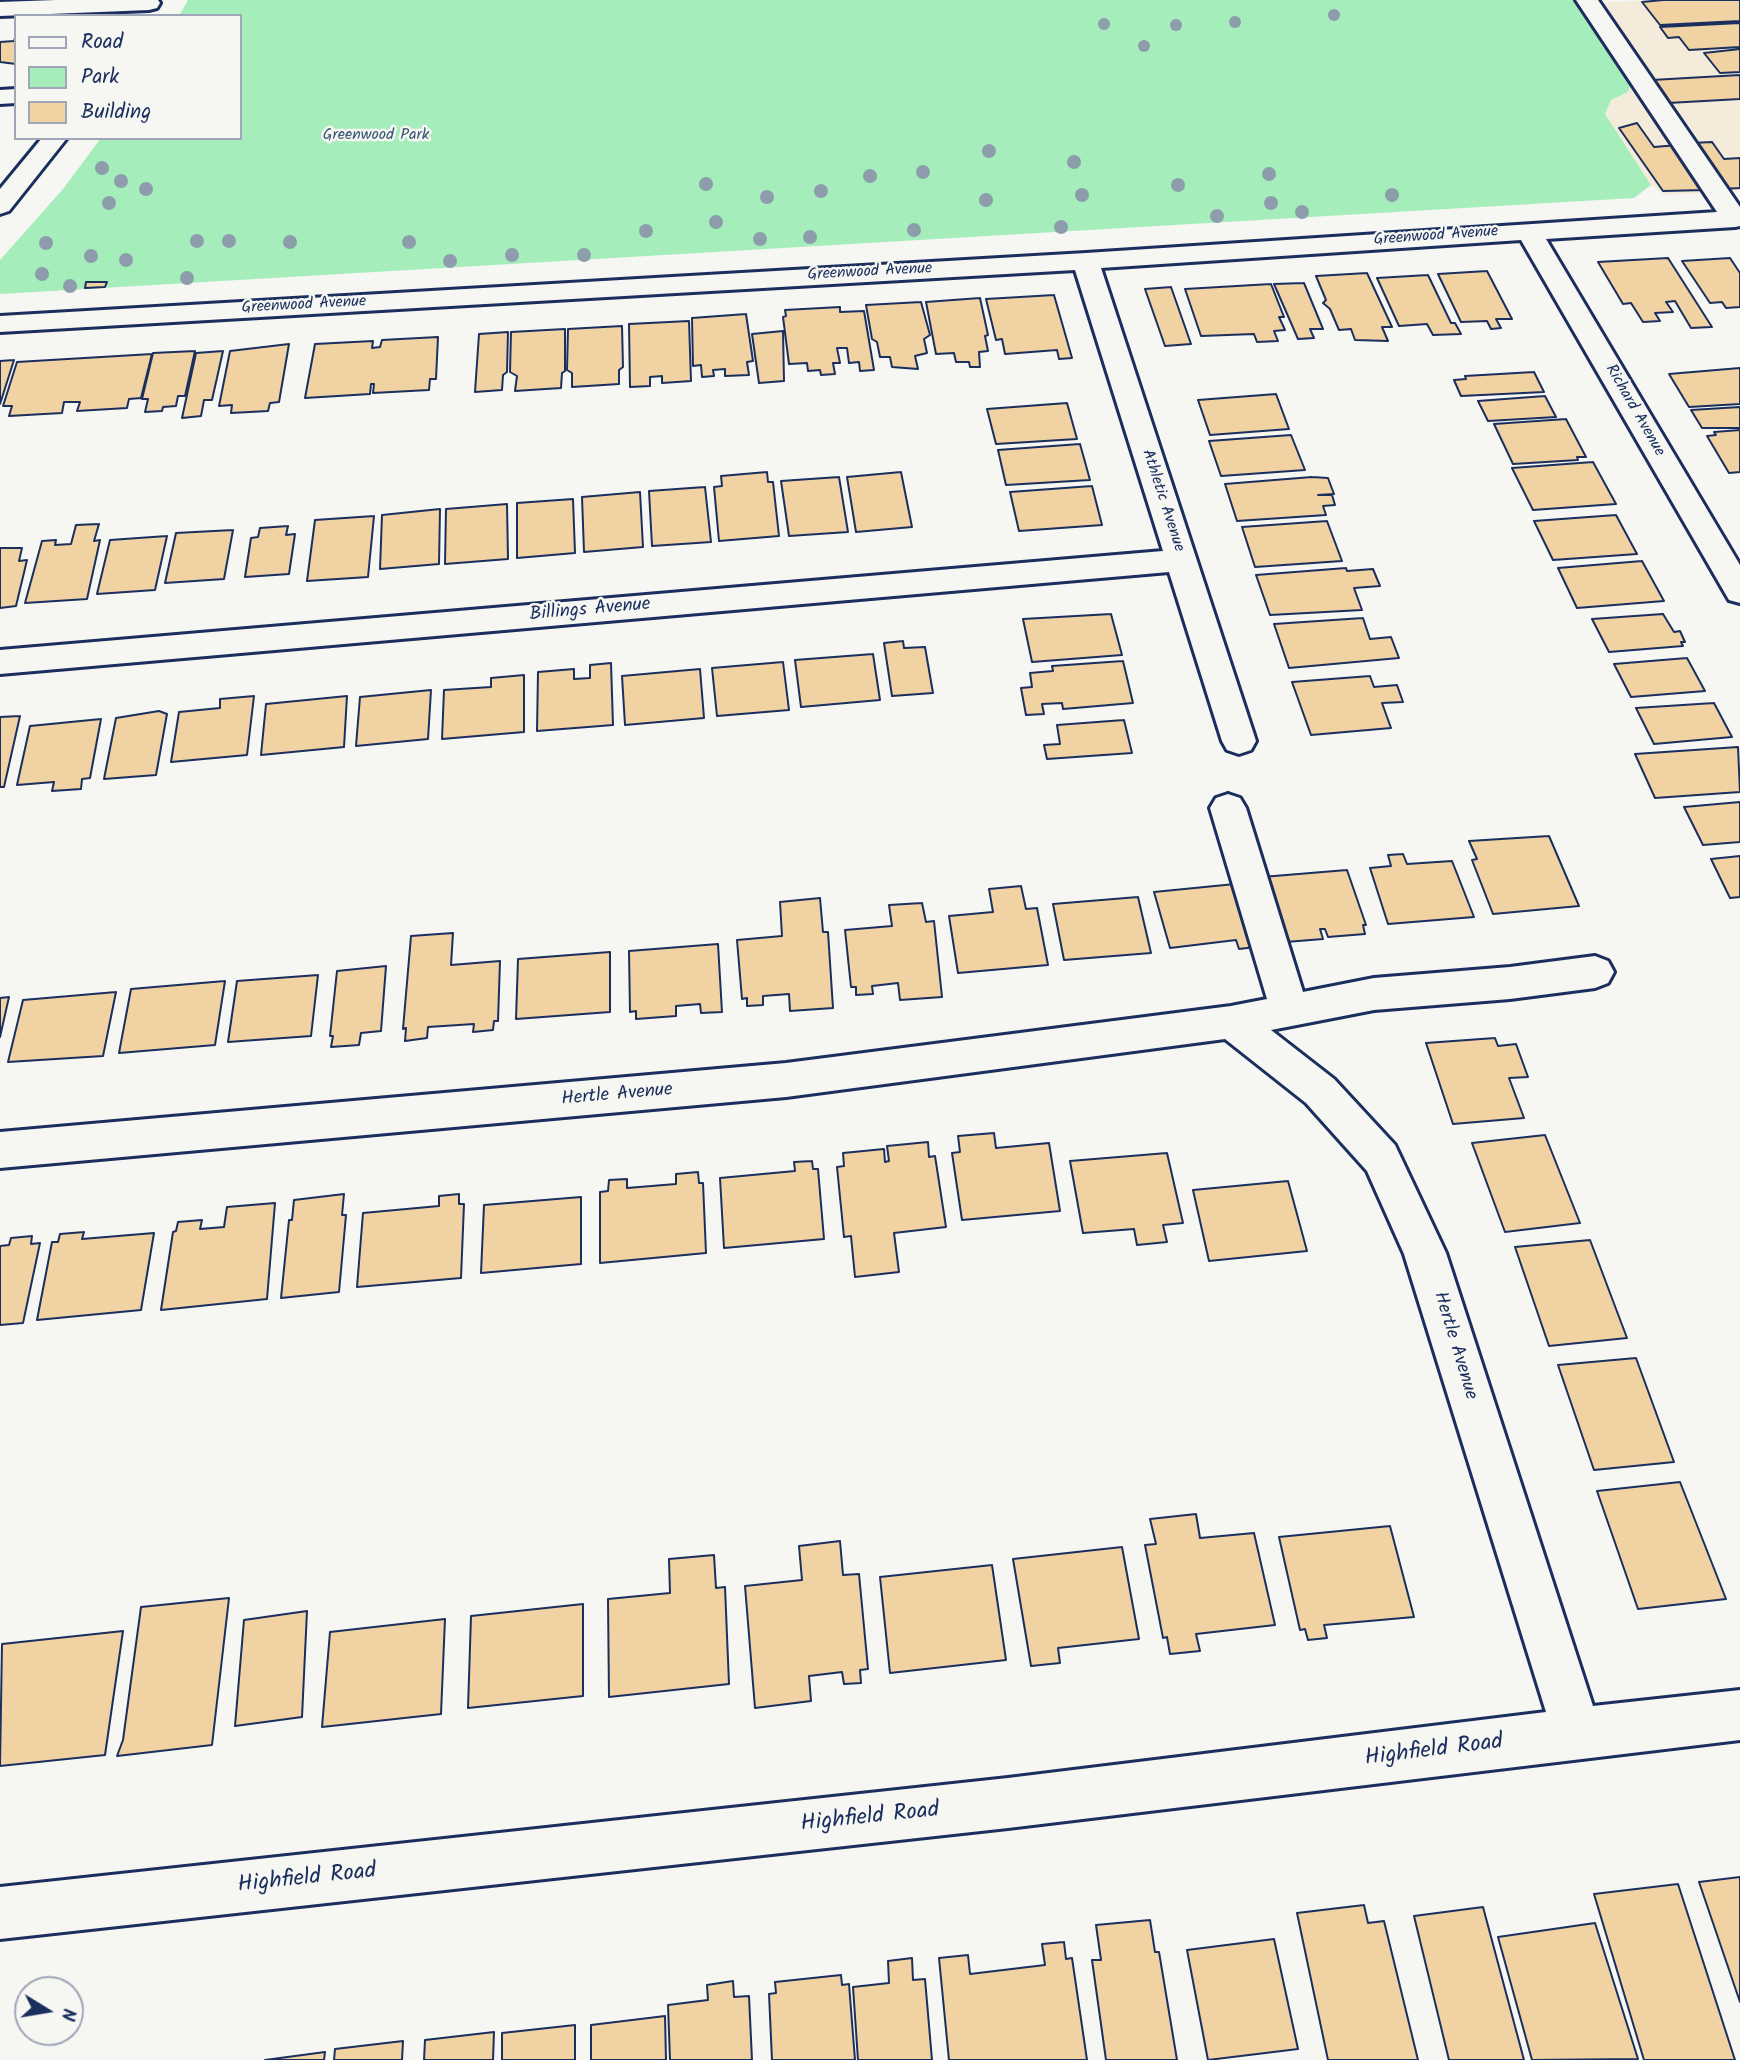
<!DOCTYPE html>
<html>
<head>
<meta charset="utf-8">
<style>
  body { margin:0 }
  #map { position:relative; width:1740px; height:2060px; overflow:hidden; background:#f6f6f2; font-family:Kalam,sans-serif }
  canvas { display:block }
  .legend { position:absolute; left:14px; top:14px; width:228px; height:126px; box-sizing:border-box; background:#f6f6f2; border:2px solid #9ea6b7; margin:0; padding:9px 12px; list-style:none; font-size:21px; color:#1b2f5e }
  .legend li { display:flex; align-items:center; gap:14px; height:35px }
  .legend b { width:35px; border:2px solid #9ea6b7 }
  .north { position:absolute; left:14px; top:1976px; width:70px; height:70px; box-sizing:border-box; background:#f6f6f2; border:2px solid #9ea6b7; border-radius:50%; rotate:101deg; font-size:19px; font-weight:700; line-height:28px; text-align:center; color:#1b2f5e }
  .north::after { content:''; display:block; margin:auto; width:24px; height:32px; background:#1b2f5e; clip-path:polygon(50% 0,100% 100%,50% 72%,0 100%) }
</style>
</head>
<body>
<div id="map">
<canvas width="1740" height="2060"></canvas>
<ul class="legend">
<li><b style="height:9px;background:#f6f6f2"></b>Road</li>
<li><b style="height:19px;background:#a5eebc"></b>Park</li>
<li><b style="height:19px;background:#f1d2a3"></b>Building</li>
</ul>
<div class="north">N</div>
</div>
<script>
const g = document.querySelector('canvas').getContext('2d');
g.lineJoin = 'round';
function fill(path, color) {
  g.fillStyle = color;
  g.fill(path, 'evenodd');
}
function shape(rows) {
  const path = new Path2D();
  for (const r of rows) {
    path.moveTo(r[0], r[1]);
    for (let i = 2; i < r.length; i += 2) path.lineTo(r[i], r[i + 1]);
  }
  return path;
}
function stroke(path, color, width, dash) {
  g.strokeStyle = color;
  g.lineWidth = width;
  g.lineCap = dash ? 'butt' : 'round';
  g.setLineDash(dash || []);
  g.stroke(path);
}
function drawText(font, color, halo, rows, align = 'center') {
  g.font = font + ' Kalam,sans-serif';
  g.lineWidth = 5;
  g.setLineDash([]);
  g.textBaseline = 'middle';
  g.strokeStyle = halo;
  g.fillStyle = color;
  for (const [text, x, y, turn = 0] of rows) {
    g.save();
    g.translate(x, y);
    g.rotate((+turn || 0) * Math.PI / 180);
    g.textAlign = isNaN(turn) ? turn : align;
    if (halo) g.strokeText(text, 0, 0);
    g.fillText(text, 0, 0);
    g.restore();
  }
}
fill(shape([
  [1650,0,1740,0,1740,191,1665,195,1651,185,1605,114,1611,100,1628,92,1632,80,1578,4]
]), '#f4ebda');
fill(shape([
  [188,0,1575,0,1632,80,1628,92,1611,100,1605,114,1651,185,1634,198,0,294,0,260,63,189,101,138,240,138,240,16,179,16]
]), '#a5eebc');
const building = shape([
  [1663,0,1740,0,1740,21,1660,25,1642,2,1663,0],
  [1740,23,1740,47,1689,50,1679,37,1668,38,1660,27,1740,23],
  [15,38,16,64,0,62,0,42,14,41,15,38],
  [1740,49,1740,72,1720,73,1704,53,1740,49],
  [1740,75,1740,99,1668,103,1652,80,1740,75],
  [1637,123,1654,147,1678,145,1706,190,1663,191,1619,128,1637,123],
  [1712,142,1724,159,1740,158,1740,188,1723,189,1692,143,1712,142],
  [1668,258,1712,327,1691,328,1675,301,1666,302,1673,312,1655,313,1660,321,1643,322,1631,303,1623,304,1598,262,1668,258],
  [1730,258,1740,273,1740,307,1726,308,1722,302,1710,303,1682,261,1730,258],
  [1487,271,1512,319,1496,319,1501,328,1491,329,1487,321,1461,322,1438,274,1487,271],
  [1367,273,1392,327,1382,327,1388,341,1355,340,1351,329,1339,330,1330,309,1323,303,1326,300,1316,276,1367,273],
  [1428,275,1451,323,1455,323,1461,334,1433,335,1427,324,1399,326,1377,278,1428,275],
  [86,282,107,282,105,287,85,288,86,282],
  [1304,283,1323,329,1310,329,1314,338,1298,339,1274,284,1304,283],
  [1271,284,1284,317,1279,317,1285,330,1274,331,1278,341,1257,342,1254,334,1201,336,1185,289,1271,284],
  [1171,287,1191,344,1165,346,1145,289,1171,287],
  [1054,295,1072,358,1059,359,1057,350,1005,354,1002,339,996,340,986,299,1054,295],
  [980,298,988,335,985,336,988,351,979,352,980,367,970,367,969,362,956,362,954,353,936,354,926,302,980,298],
  [921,302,930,335,924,339,927,353,915,356,918,369,892,367,890,357,880,357,877,342,872,339,866,305,921,302],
  [840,307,840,312,864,311,874,370,860,371,859,362,849,363,847,348,837,348,840,363,833,363,835,374,821,375,820,370,808,371,807,363,789,364,783,317,786,316,785,310,840,307],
  [746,314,753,361,747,362,749,375,725,376,725,369,713,370,714,376,702,377,701,365,693,366,692,318,746,314],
  [689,321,691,381,662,383,662,376,650,377,650,386,630,387,629,324,689,321],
  [622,326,623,367,619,370,619,384,572,387,572,373,567,370,568,329,622,326],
  [565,329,565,371,562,373,561,388,515,391,517,376,510,372,511,332,565,329],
  [783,331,784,381,759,383,752,334,783,331],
  [508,332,507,372,503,375,502,390,475,392,479,334,508,332],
  [438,337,436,379,430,379,429,390,373,393,374,384,371,384,370,394,305,398,315,344,373,341,372,348,380,347,382,340,438,337],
  [289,344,279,402,270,403,268,411,231,413,232,405,219,406,230,351,289,344],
  [195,351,185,396,178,396,176,406,163,407,162,411,145,412,148,399,142,399,153,353,195,351],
  [223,351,212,400,204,400,201,416,182,418,196,353,223,351],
  [152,354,141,398,129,399,127,408,77,411,80,402,64,402,62,413,9,416,12,406,3,406,17,362,152,354],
  [14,360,0,404,0,361,14,360],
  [1740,368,1740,404,1689,407,1669,374,1740,368],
  [1534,372,1544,392,1461,396,1454,380,1466,379,1465,376,1534,372],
  [1276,394,1289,429,1210,435,1198,400,1276,394],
  [1545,396,1556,417,1488,421,1478,401,1545,396],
  [1067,403,1077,439,996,444,987,409,1067,403],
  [1740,407,1740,428,1702,428,1691,410,1740,407],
  [1566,419,1586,457,1577,457,1578,460,1513,464,1494,424,1566,419],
  [1740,430,1740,472,1729,473,1707,436,1716,435,1714,432,1740,430],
  [1291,435,1305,470,1221,476,1209,441,1291,435],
  [1080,444,1090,480,1006,485,998,450,1080,444],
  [1593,462,1616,504,1533,510,1512,468,1593,462],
  [767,472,768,482,773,482,779,536,719,541,714,487,722,486,721,476,767,472],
  [901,472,912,527,856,532,847,477,901,472],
  [839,477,848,532,789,536,781,481,839,477],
  [1312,477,1328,478,1334,494,1318,495,1332,495,1335,505,1323,506,1326,515,1237,521,1225,484,1312,477],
  [1092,486,1102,525,1019,531,1010,492,1092,486],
  [705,487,711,542,652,546,649,491,705,487],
  [640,492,643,547,584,552,582,497,640,492],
  [573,499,575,553,517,558,517,503,573,499],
  [507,504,508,559,445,564,446,509,507,504],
  [440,509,439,564,380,569,382,515,440,509],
  [1616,515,1637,554,1553,560,1534,521,1616,515],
  [374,516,368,577,307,581,315,520,374,516],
  [1327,521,1342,561,1255,567,1242,527,1327,521],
  [99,524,94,541,100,540,87,599,25,603,42,541,56,540,55,545,71,544,76,525,99,524],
  [288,526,286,535,295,534,289,574,245,577,251,538,258,537,260,528,288,526],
  [233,530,224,579,165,583,176,533,233,530],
  [167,536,155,590,97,594,110,540,167,536],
  [0,548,22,548,19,561,27,560,16,606,0,608,0,548],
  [1642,561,1664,601,1577,608,1558,568,1642,561],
  [1346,568,1347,571,1373,569,1380,586,1354,588,1362,610,1270,615,1256,575,1346,568],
  [1111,614,1122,655,1032,662,1023,619,1111,614],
  [1663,614,1674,632,1680,631,1685,642,1681,642,1683,646,1609,652,1592,619,1663,614],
  [1363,618,1370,639,1391,637,1399,658,1289,668,1274,624,1363,618],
  [903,641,904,648,925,647,933,693,892,696,884,643,903,641],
  [873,654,880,700,801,707,795,660,873,654],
  [1687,658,1705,691,1631,697,1614,664,1687,658],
  [1123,661,1133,703,1063,709,1062,703,1042,704,1044,714,1026,715,1021,688,1032,687,1030,673,1053,671,1052,666,1123,661],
  [783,662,789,710,717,716,712,668,783,662],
  [611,663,613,725,537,731,538,672,574,669,574,679,590,678,590,665,611,663],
  [700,669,704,718,625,725,622,676,700,669],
  [524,675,524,732,442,739,444,690,491,687,491,678,524,675],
  [1370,676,1374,687,1397,685,1403,702,1382,703,1391,728,1311,735,1292,682,1370,676],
  [431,690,428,739,356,746,360,697,431,690],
  [254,696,247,755,171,762,179,712,220,708,220,699,254,696],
  [347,696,344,747,261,755,266,704,347,696],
  [1714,703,1732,737,1654,744,1636,708,1714,703],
  [159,711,167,714,156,775,104,779,116,718,159,711],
  [20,716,4,787,0,787,0,717,20,716],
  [101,719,90,778,82,779,81,789,52,791,54,782,17,785,30,726,101,719],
  [1124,720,1132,753,1047,759,1044,745,1060,744,1057,725,1124,720],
  [1738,747,1740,792,1655,798,1635,754,1738,747],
  [1740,802,1740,842,1703,845,1684,807,1740,802],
  [1549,836,1579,906,1493,914,1472,860,1477,859,1469,841,1549,836],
  [1403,854,1407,864,1452,861,1474,917,1388,924,1370,868,1391,866,1388,855,1403,854],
  [1740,856,1740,897,1730,898,1711,859,1740,856],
  [1347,870,1366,925,1363,925,1365,934,1328,937,1325,929,1320,929,1323,939,1286,942,1262,877,1347,870],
  [1235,884,1255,947,1239,949,1236,940,1170,948,1154,892,1235,884],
  [1021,886,1026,909,1037,908,1048,965,958,973,949,916,993,912,989,889,1021,886],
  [1138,897,1151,953,1064,960,1053,904,1138,897],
  [820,898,823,932,828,932,833,1008,790,1011,789,994,763,996,763,1005,747,1006,747,998,742,999,737,940,782,936,780,902,820,898],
  [922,903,926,922,934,921,942,997,900,1000,898,983,872,986,873,994,856,995,856,987,851,987,845,930,892,926,889,905,922,903],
  [453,933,451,965,500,961,498,1021,494,1021,493,1030,473,1032,474,1024,428,1027,427,1038,405,1041,406,1028,403,1029,411,936,453,933],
  [718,944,722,1012,701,1013,700,1004,676,1006,676,1016,636,1019,636,1011,630,1012,629,951,718,944],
  [610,952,610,1012,516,1019,518,959,610,952],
  [386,966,381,1031,361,1033,359,1045,331,1047,333,1036,330,1036,337,971,386,966],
  [318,975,311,1036,228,1042,237,981,318,975],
  [225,981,215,1045,119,1053,131,989,225,981],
  [116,992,103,1056,8,1062,23,1000,116,992],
  [9,997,0,1037,0,998,9,997],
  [1495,1038,1498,1046,1516,1044,1528,1077,1509,1078,1524,1118,1453,1124,1426,1043,1495,1038],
  [994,1133,996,1148,1049,1143,1060,1211,962,1220,952,1153,960,1152,958,1136,994,1133],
  [1545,1135,1580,1223,1505,1232,1472,1143,1545,1135],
  [928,1142,929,1157,935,1156,946,1227,894,1233,899,1272,855,1277,851,1236,844,1237,837,1167,844,1166,843,1153,884,1149,885,1162,889,1161,887,1146,928,1142],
  [1167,1153,1183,1223,1163,1225,1167,1242,1137,1245,1134,1229,1083,1233,1070,1161,1167,1153],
  [812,1161,813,1169,818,1169,824,1239,724,1248,720,1178,795,1171,794,1162,812,1161],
  [698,1172,699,1183,703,1183,706,1253,600,1263,600,1192,608,1191,609,1180,627,1179,627,1188,676,1184,676,1174,698,1172],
  [1288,1181,1307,1251,1209,1261,1193,1190,1288,1181],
  [344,1194,342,1215,346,1215,339,1292,281,1298,289,1220,292,1220,294,1200,344,1194],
  [459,1194,459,1204,464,1204,461,1278,357,1287,363,1213,439,1206,439,1196,459,1194],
  [581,1197,581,1264,481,1273,484,1205,581,1197],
  [275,1203,267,1299,161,1310,173,1232,176,1231,178,1222,202,1220,200,1229,224,1227,227,1207,275,1203],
  [84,1232,82,1239,154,1233,141,1310,37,1320,52,1242,58,1242,60,1234,84,1232],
  [32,1236,31,1244,40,1243,23,1323,0,1325,0,1246,9,1245,11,1238,32,1236],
  [1590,1240,1627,1338,1549,1346,1515,1247,1590,1240],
  [1636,1358,1674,1462,1594,1470,1558,1365,1636,1358],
  [1680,1482,1726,1599,1638,1609,1597,1491,1680,1482],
  [1196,1514,1200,1538,1254,1533,1275,1625,1196,1634,1200,1651,1170,1654,1167,1637,1163,1638,1145,1545,1156,1544,1150,1519,1196,1514],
  [1390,1526,1414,1617,1324,1625,1327,1638,1308,1640,1305,1629,1300,1630,1279,1537,1390,1526],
  [840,1541,843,1575,859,1574,868,1669,860,1670,861,1683,844,1684,842,1672,809,1676,811,1701,755,1708,745,1586,802,1580,799,1546,840,1541],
  [1122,1547,1139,1639,1058,1648,1060,1663,1031,1666,1013,1559,1122,1547],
  [714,1555,716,1588,725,1587,729,1684,609,1697,608,1599,670,1593,669,1559,714,1555],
  [992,1565,1006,1660,890,1673,880,1577,992,1565],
  [229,1598,212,1745,117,1756,123,1740,141,1607,229,1598],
  [583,1604,583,1696,468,1708,471,1616,583,1604],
  [307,1611,302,1717,235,1726,244,1620,307,1611],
  [445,1619,441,1714,322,1727,330,1632,445,1619],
  [123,1631,105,1755,0,1766,2,1644,123,1631],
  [1740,1877,1740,2002,1699,1882,1740,1877],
  [1678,1884,1735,2060,1644,2060,1594,1894,1678,1884],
  [1364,1905,1368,1923,1384,1921,1418,2060,1328,2060,1297,1913,1364,1905],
  [1483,1907,1524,2060,1449,2060,1414,1916,1483,1907],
  [1150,1920,1155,1952,1159,1952,1177,2060,1106,2060,1092,1960,1101,1960,1096,1925,1150,1920],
  [1595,1923,1638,2059,1532,2060,1498,1937,1595,1923],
  [1274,1939,1298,2049,1208,2060,1187,1950,1274,1939],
  [1064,1942,1066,1959,1072,1958,1087,2060,949,2060,939,1958,968,1955,970,1974,1045,1965,1042,1944,1064,1942],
  [912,1958,913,1980,925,1979,932,2060,858,2060,853,1987,889,1983,888,1961,912,1958],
  [841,1975,842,1985,849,1984,855,2060,772,2060,769,1994,776,1993,775,1982,841,1975],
  [733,1981,734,1997,749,1996,752,2060,670,2060,668,2005,708,2000,707,1985,733,1981],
  [665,2016,666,2060,591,2060,591,2025,665,2016],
  [575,2025,575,2060,502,2060,502,2033,575,2025],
  [494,2032,493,2060,424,2060,425,2040,494,2032],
  [403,2041,402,2060,334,2060,335,2049,403,2041],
  [325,2052,324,2060,265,2060,325,2052]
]);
fill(building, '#f1d2a3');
stroke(building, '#1b2f5e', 2);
const minor = shape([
  [56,0,158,0,160,3,157,8,149,10,0,16,0,2,56,0],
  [1576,0,1598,0,1740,207,1740,226,1735,227,1546,239,1740,565,1740,603,1729,600,1521,240,1101,268,1256,741,1251,750,1239,754,1227,750,1222,741,1169,572,0,674,0,650,1163,551,1075,270,0,332,0,316,1086,253,1717,212,1576,0],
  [16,89,16,103,0,104,0,90,16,89],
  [42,138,67,138,9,211,0,214,0,189,42,138],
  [1228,794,1240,798,1246,808,1303,992,1374,978,1510,967,1595,956,1608,961,1614,972,1608,983,1595,988,1510,999,1374,1010,1271,1030,1334,1079,1395,1145,1446,1253,1593,1706,1740,1690,1740,1740,1008,1828,0,1939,0,1887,1008,1778,1546,1712,1404,1254,1367,1171,1306,1103,1225,1039,786,1097,0,1168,0,1132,786,1063,1231,1006,1267,999,1210,808,1216,798,1228,794]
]);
stroke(minor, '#1b2f5e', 6);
fill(minor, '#f6f6f2');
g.fillStyle = '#8d9dab';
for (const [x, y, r] of [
  [1334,15,6],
  [1235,22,6],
  [1104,24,6],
  [1176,25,6],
  [1144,46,6],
  [989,151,7],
  [1074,162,7],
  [102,168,7],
  [923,172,7],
  [1269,174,7],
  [870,176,7],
  [121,181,7],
  [706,184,7],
  [1178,185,7],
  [146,189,7],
  [821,191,7],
  [1082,195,7],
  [1392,195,7],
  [767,197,7],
  [986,200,7],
  [109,203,7],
  [1271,203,7],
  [1302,212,7],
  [1217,216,7],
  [716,222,7],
  [1061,227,7],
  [914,230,7],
  [646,231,7],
  [810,237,7],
  [760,239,7],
  [197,241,7],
  [229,241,7],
  [290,242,7],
  [409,242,7],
  [46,243,7],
  [512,255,7],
  [584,255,7],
  [91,256,7],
  [126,260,7],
  [450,261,7],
  [42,274,7],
  [187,278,7],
  [70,286,7]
]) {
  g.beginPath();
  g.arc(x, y, r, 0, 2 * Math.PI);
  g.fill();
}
drawText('16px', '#375571', '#f6f6f2', [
  ["Greenwood Park",376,136]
]);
drawText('16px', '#1b2f5e', '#f6f6f2', [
  ["Greenwood Avenue",1436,237,-4],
  ["Greenwood Avenue",870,273,-3],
  ["Greenwood Avenue",304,306,-3],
  ["Richard Avenue",1634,411,60],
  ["Athletic Avenue",1162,501,72]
]);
drawText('19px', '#1b2f5e', '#f6f6f2', [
  ["Billings Avenue",590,611,-5],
  ["Hertle Avenue",617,1096,-5],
  ["Hertle Avenue",1454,1346,73]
]);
drawText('23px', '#1b2f5e', '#f6f6f2', [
  ["Highfield Road",1434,1752,-7],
  ["Highfield Road",870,1819,-6],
  ["Highfield Road",307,1880,-6]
]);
</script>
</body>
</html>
